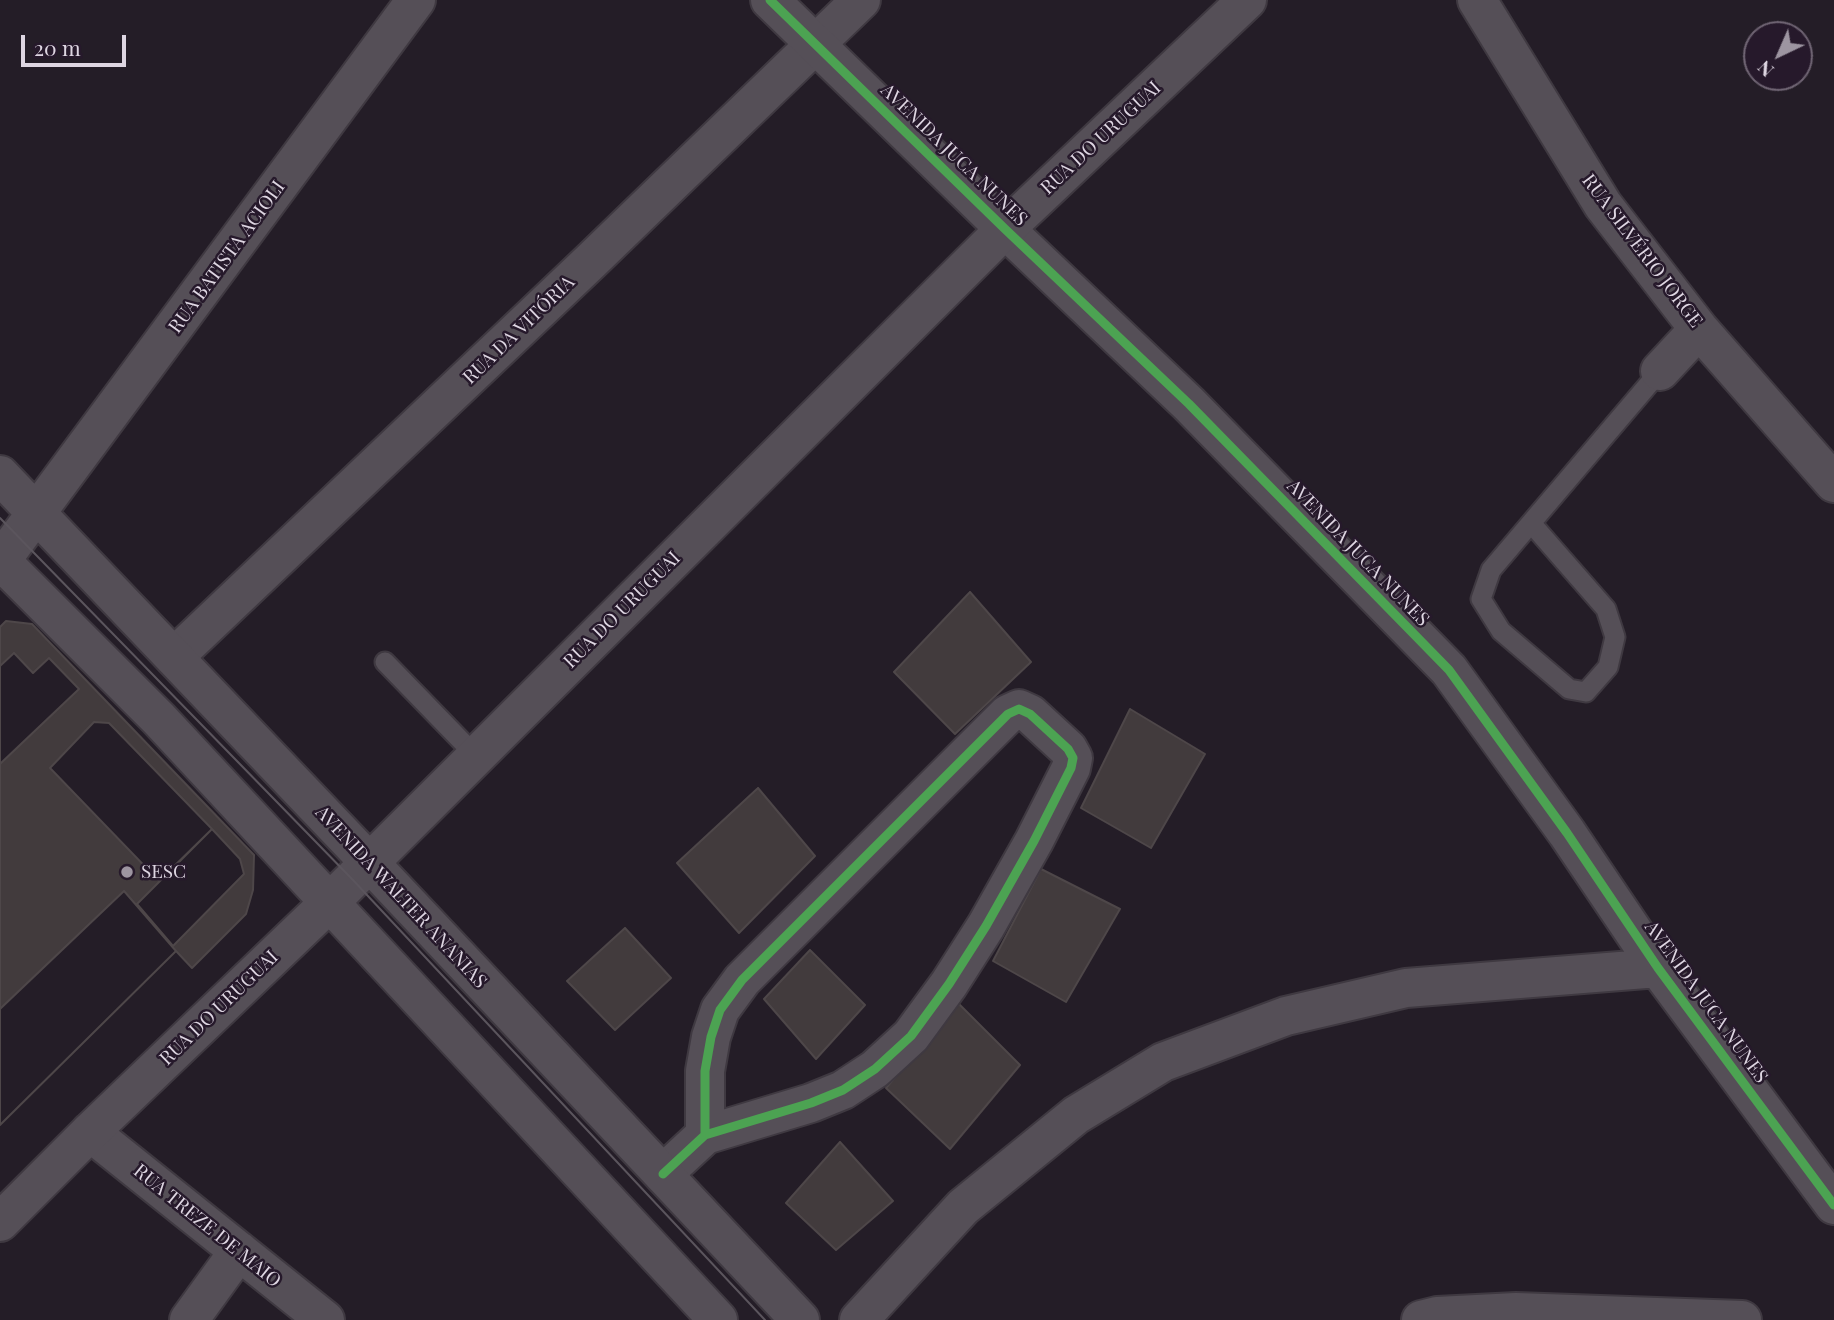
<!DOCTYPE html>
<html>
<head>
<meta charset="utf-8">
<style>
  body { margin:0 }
  #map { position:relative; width:1834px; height:1320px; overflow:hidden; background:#241d27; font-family:"Playfair Display",serif }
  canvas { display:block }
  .north { position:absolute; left:1743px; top:21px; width:70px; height:70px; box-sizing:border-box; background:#26192b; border:2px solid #706574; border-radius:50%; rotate:224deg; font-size:19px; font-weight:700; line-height:28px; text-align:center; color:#ded6e2 }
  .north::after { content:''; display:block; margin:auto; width:24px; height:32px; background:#9d95a1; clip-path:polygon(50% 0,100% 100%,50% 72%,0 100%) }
  .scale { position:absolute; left:21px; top:35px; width:105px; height:32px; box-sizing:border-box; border:4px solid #ded6e2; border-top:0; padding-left:9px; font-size:21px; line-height:24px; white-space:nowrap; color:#ded6e2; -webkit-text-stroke:5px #26192b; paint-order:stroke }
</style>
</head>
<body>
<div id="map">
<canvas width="1834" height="1320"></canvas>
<div class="north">N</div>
<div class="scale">20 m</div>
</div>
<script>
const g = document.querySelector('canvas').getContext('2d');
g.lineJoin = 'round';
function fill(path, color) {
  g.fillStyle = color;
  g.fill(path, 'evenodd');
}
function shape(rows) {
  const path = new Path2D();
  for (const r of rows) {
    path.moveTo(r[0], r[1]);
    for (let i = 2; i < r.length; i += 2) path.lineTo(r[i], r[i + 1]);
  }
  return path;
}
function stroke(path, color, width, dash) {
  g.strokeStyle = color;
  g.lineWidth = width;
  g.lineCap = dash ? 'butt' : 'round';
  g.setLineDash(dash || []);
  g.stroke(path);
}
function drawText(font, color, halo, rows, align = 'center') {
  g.font = font + ' "Playfair Display",serif';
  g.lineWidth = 5;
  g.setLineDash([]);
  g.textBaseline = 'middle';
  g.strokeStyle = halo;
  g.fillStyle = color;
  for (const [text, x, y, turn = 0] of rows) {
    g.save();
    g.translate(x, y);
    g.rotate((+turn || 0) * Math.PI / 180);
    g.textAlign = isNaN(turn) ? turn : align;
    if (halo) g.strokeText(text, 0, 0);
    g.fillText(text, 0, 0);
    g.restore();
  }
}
const building = shape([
  [970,592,1031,662,955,734,894,672,970,592],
  [6,621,32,624,254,855,253,890,246,914,192,968,176,951,0,1125,0,627,6,621],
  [14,653,33,673,49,658,79,689,0,764,0,666,14,653],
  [1130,709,1205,754,1151,848,1081,808,1130,709],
  [94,722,109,723,212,829,159,881,50,768,94,722],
  [758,788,815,856,739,933,677,863,758,788],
  [212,829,240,859,244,874,173,946,137,904,212,829],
  [1041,869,1120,909,1066,1002,993,961,1041,869],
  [124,891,176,951,0,1125,0,1009,124,891],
  [625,928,671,978,615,1030,567,981,625,928],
  [810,950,865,1005,816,1059,764,999,810,950],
  [958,1003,1020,1065,950,1149,886,1088,958,1003],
  [840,1142,893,1201,836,1250,786,1203,840,1142]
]);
fill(building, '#423b3d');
stroke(building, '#4e4749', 2);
const lane = shape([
  [1531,523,1606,609,1615,637,1608,667,1586,692,1569,689,1501,631,1481,599,1491,570,1660,371],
  [385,662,476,756]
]);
const street = shape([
  [1477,0,1603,205,1699,329,1834,483],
  [1005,229,1189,404,1449,670,1567,833,1658,968,1834,1205],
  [1660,371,1699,329],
  [174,657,591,261,861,0],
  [90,1132,325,1320],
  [663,1174,705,1135,811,1103,843,1090,875,1069,911,1036,949,984,986,926,1034,841,1071,768,1073,758,1068,749,1030,714,1019,709,1008,714,742,980,720,1010,711,1037,705,1071,705,1135],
  [189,1320,239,1251],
  [859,1320,963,1207,1076,1115,1163,1062,1286,1016,1406,988,1658,968],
  [1421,1320,1437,1316,1516,1312,1742,1320]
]);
const secondary = shape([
  [770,0,1005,229],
  [0,475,369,862,800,1320],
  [0,560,159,719,718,1320],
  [0,562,416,0],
  [0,1222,90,1132,330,902,1005,229,1247,0]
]);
stroke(lane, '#3f3941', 23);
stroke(street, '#3f3941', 42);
stroke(secondary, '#3f3941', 42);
stroke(lane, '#554f57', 19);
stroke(street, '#554f57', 38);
stroke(secondary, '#554f57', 38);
stroke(shape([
  [0,518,352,879,765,1320]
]), '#5b555d', 2);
stroke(shape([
  [770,0,1005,229,1189,404,1449,670,1567,833,1658,968,1834,1205],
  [663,1174,705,1135,811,1103,843,1090,875,1069,911,1036,949,984,986,926,1034,841,1071,768,1073,758,1068,749,1030,714,1019,709,1008,714,742,980,720,1010,711,1037,705,1071,705,1135]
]), '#4ca352', 9);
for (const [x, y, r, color] of [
  [127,872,7,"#9d95a1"]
]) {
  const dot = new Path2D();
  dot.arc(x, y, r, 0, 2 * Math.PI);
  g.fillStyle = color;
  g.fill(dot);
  stroke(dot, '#26192b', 2.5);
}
drawText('19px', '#ded6e2', '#26192b', [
  ["RUA DO URUGUAI",1101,138,-43],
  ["AVENIDA JUCA NUNES",954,155,44],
  ["RUA SILVÉRIO JORGE",1642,251,53],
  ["RUA BATISTA ACIOLI",227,257,-54],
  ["RUA DA VITÓRIA",519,330,-44],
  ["AVENIDA JUCA NUNES",1358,553,46],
  ["RUA DO URUGUAI",622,610,-45],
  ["AVENIDA WALTER ANANIAS",401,897,47],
  ["AVENIDA JUCA NUNES",1706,1002,54],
  ["RUA DO URUGUAI",219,1008,-44],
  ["RUA TREZE DE MAIO",207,1226,39]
]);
drawText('19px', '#ded6e2', '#26192b', [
  ["SESC",141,872]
], 'left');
</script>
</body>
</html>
